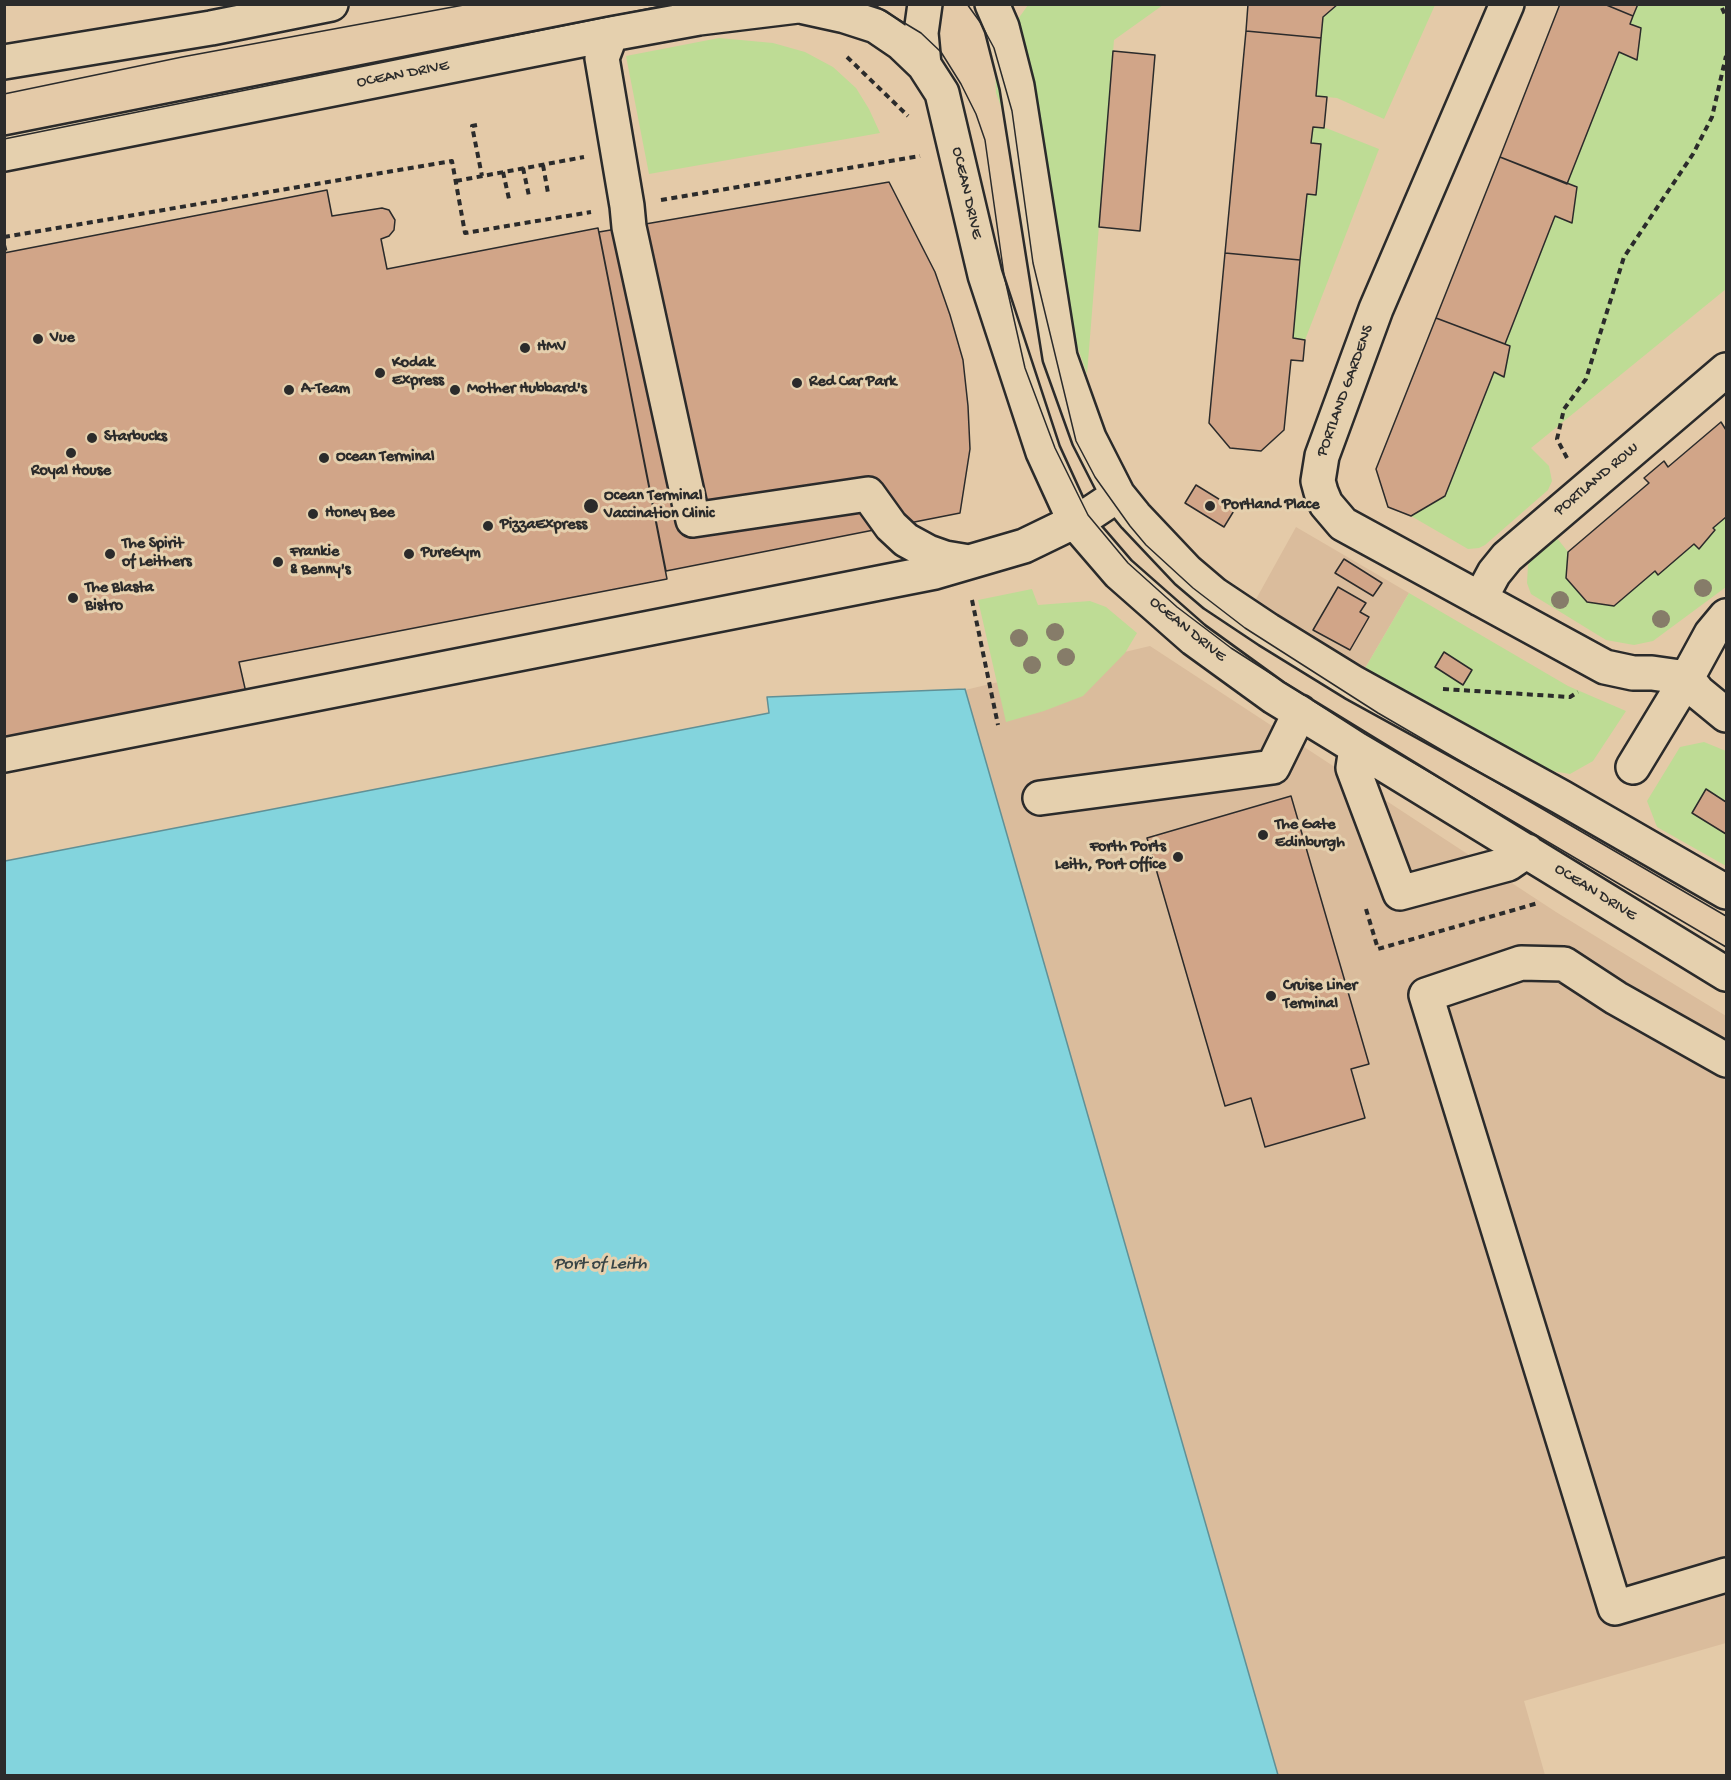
<!DOCTYPE html>
<html>
<head>
<meta charset="utf-8">
<style>
  body { margin:0 }
  #map { position:relative; width:1731px; height:1780px; overflow:hidden; background:#e4caa8; font-family:"Gochi Hand",sans-serif }
  canvas { display:block }
  .frame { position:absolute; inset:0; border:6px solid #2b2b2b; pointer-events:none }
</style>
</head>
<body>
<div id="map">
<canvas width="1731" height="1780"></canvas>
<div class="frame"></div>
</div>
<script>
const g = document.querySelector('canvas').getContext('2d');
g.lineJoin = 'round';
function fill(path, color) {
  g.fillStyle = color;
  g.fill(path, 'evenodd');
}
function shape(rows) {
  const path = new Path2D();
  for (const r of rows) {
    path.moveTo(r[0], r[1]);
    for (let i = 2; i < r.length; i += 2) path.lineTo(r[i], r[i + 1]);
  }
  return path;
}
function stroke(path, color, width, dash) {
  g.strokeStyle = color;
  g.lineWidth = width;
  g.lineCap = dash ? 'butt' : 'round';
  g.setLineDash(dash || []);
  g.stroke(path);
}
function drawText(font, color, halo, rows, align = 'center') {
  g.font = font + ' "Gochi Hand",sans-serif';
  g.lineWidth = 6;
  g.setLineDash([]);
  g.textBaseline = 'middle';
  g.strokeStyle = halo;
  g.fillStyle = color;
  for (const [text, x, y, turn = 0] of rows) {
    g.save();
    g.translate(x, y);
    g.rotate((+turn || 0) * Math.PI / 180);
    g.textAlign = isNaN(turn) ? turn : align;
    if (halo) g.strokeText(text, 0, 0);
    g.fillText(text, 0, 0);
    g.restore();
  }
}
fill(shape([
  [1296,527,1409,593,1364,670,1255,601],
  [1150,646,1556,912,1726,1016,1726,1643,1524,1701,1545,1775,1278,1775,965,690]
]), '#dabc9c');
fill(shape([
  [1028,5,1163,5,1114,40,1087,374,1026,200,1023,167,996,93,995,68,1001,43],
  [1338,5,1435,5,1384,119,1337,98,1316,96,1323,17],
  [1638,5,1726,5,1726,289,1531,448,1549,466,1552,481,1548,490,1485,545,1479,548,1468,549,1411,516,1445,496,1494,372,1504,376,1510,347,1505,344,1555,216,1572,223,1567,184,1619,52,1636,59,1640,29,1630,24],
  [719,38,773,43,805,52,833,67,856,88,869,109,880,133,649,174,626,56],
  [1313,127,1326,128,1379,149,1305,340,1293,338,1307,194,1316,195,1321,144,1311,143],
  [1726,517,1726,587,1653,641,1634,645,1606,640,1531,594,1527,583,1528,565,1533,558,1557,538,1568,552,1566,578,1587,602,1614,606,1655,571,1658,574,1694,544,1699,549,1715,530,1713,528],
  [1032,589,1038,605,1090,601,1106,607,1137,633,1125,653,1083,696,1044,711,1006,722,978,600],
  [1409,593,1568,686,1626,711,1593,761,1570,774,1535,768,1364,670],
  [1704,742,1726,751,1726,866,1657,827,1647,801,1680,747]
]), '#bedc95');
const water = shape([
  [965,689,1278,1775,5,1775,5,861,769,713,767,697,965,689]
]);
fill(water, '#83d4dd');
stroke(water, '#609096', 1.5);
const building = shape([
  [1248,4,1338,4,1323,17,1321,38,1246,31,1248,4],
  [1560,4,1604,4,1633,16,1630,24,1641,28,1637,60,1619,52,1567,184,1500,157,1560,4],
  [1604,4,1638,4,1633,16,1604,4],
  [1246,31,1321,38,1316,96,1327,97,1324,128,1313,127,1311,143,1321,144,1316,195,1307,194,1300,260,1225,253,1246,31],
  [1113,51,1155,55,1140,231,1099,227,1113,51],
  [1500,157,1577,187,1572,223,1555,216,1505,344,1436,318,1500,157],
  [889,182,935,272,950,315,963,360,968,406,970,449,960,513,666,571,599,232,889,182],
  [327,190,332,216,382,208,389,210,395,220,394,230,389,236,381,239,387,269,598,228,667,579,239,662,247,697,4,743,4,253,327,190],
  [1225,253,1300,260,1293,338,1305,340,1303,361,1291,360,1284,430,1261,451,1230,448,1209,423,1225,253],
  [1436,318,1510,346,1504,377,1494,372,1445,496,1411,516,1388,507,1376,469,1436,318],
  [1721,422,1726,430,1726,517,1713,528,1715,530,1699,549,1694,544,1658,575,1655,571,1614,606,1587,602,1566,578,1568,552,1649,483,1644,478,1664,461,1668,467,1721,422],
  [1196,485,1235,509,1224,527,1185,503,1196,485],
  [1344,559,1382,583,1373,596,1335,573,1344,559],
  [1338,587,1366,603,1360,612,1369,617,1350,650,1313,630,1338,587],
  [1444,652,1472,670,1463,685,1435,667,1444,652],
  [1706,789,1726,802,1726,834,1692,813,1706,789],
  [1291,796,1369,1064,1351,1069,1365,1118,1265,1147,1251,1098,1225,1106,1147,838,1291,796]
]);
fill(building, '#d1a588');
stroke(building, '#2b2b2b', 1.5);
const minor = shape([
  [992,4,1002,27,1017,86,1060,357,1089,438,1118,495,1135,516,1187,571,1214,594,1268,630,1354,683,1561,797,1726,892],
  [1507,4,1376,309,1322,456,1318,481,1321,492,1326,504,1343,524,1605,667,1633,673,1652,673,1687,678],
  [804,7,845,16,876,26,901,43,924,65,942,93,985,275,1043,452,1075,522,1119,573,1194,639,1274,697,1726,974],
  [611,34,602,58,627,206,629,227,693,520,868,494,891,526,906,540,928,552,945,558,969,562],
  [4,62,211,28,331,4],
  [924,65,921,33,925,4],
  [4,154,611,34,699,18,814,4],
  [1480,599,1494,573,1507,557,1726,370],
  [1687,678,1698,692,1726,715],
  [1356,748,1353,768,1400,893,1508,864,1527,851],
  [4,755,935,572,1024,546,1088,515,1118,495],
  [1633,767,1687,678,1711,634,1726,616],
  [1040,798,1273,767,1300,712],
  [1726,1060,1616,998,1564,964,1521,963,1426,995,1615,1608,1726,1575]
]);
stroke(minor, '#2b2b2b', 38);
stroke(shape([
  [1722,8,1726,17],
  [847,57,908,116],
  [477,125,472,126,482,176],
  [543,165,548,193],
  [523,168,529,196],
  [503,172,509,199],
  [456,181,584,157],
  [661,200,920,156],
  [4,237,452,161,465,233,591,212],
  [4,245,6,253],
  [1567,458,1557,439,1564,409,1586,379,1624,257,1693,154,1712,117,1726,56],
  [972,600,998,725],
  [1443,689,1570,697,1578,692],
  [1366,909,1378,949,1538,903]
]), '#2b2b2b', 4, [6, 4.5]);
stroke(minor, '#e5d0ae', 33);
stroke(shape([
  [873,4,921,33,941,52,961,84,976,114,985,140,1004,275,1025,368,1055,448,1088,515,1128,563,1177,607,1231,648,1365,734,1726,947],
  [967,4,980,22,994,48,1012,111,1033,263,1076,441,1095,477,1130,526,1146,545,1193,588,1245,628,1378,713,1726,916],
  [4,94,182,57,469,4],
  [4,139,671,4]
]), '#2b2b2b', 1.5);
g.fillStyle = '#867c69';
for (const [x, y] of [
  [1703,588],
  [1560,600],
  [1661,619],
  [1055,632],
  [1019,638],
  [1066,657],
  [1032,665]
]) {
  g.beginPath();
  g.arc(x, y, 9, 0, 2 * Math.PI);
  g.fill();
}
for (const [x, y, r, color] of [
  [38,339,6,"#2b2b2b"],
  [525,348,6,"#2b2b2b"],
  [380,373,6,"#2b2b2b"],
  [797,383,6,"#2b2b2b"],
  [289,390,6,"#2b2b2b"],
  [455,390,6,"#2b2b2b"],
  [92,438,6,"#2b2b2b"],
  [71,453,6,"#2b2b2b"],
  [324,458,6,"#2b2b2b"],
  [591,506,8,"#2b2b2b"],
  [1210,506,6,"#2b2b2b"],
  [313,514,6,"#2b2b2b"],
  [488,526,6,"#2b2b2b"],
  [110,554,6,"#2b2b2b"],
  [409,554,6,"#2b2b2b"],
  [278,562,6,"#2b2b2b"],
  [73,598,6,"#2b2b2b"],
  [1263,835,6,"#2b2b2b"],
  [1178,857,6,"#2b2b2b"],
  [1271,996,6,"#2b2b2b"]
]) {
  const dot = new Path2D();
  dot.arc(x, y, r, 0, 2 * Math.PI);
  g.fillStyle = color;
  g.fill(dot);
  stroke(dot, '#e5d0ae', 2);
}
drawText('16px', '#2b2b2b', '#e5d0ae', [
  ["OCEAN DRIVE",403,75,-11],
  ["OCEAN DRIVE",966,193,77],
  ["PORTLAND GARDENS",1346,391,-70],
  ["PORTLAND ROW",1597,480,-40],
  ["OCEAN DRIVE",1187,630,39],
  ["OCEAN DRIVE",1595,893,32]
]);
drawText('bold 16px', '#2b2b2b', '#e5d0ae', [
  ["Vue",50,339],
  ["HMV",537,348],
  ["Kodak",392,364],
  ["Express",392,382],
  ["Red Car Park",809,383],
  ["A-Team",301,390],
  ["Mother Hubbard's",467,390],
  ["Starbucks",104,438],
  ["Ocean Terminal",336,458],
  ["Royal House",71,472,"center"],
  ["Ocean Terminal",604,497],
  ["Vaccination Clinic",604,515],
  ["Portland Place",1222,506],
  ["Honey Bee",325,514],
  ["PizzaExpress",500,526],
  ["The Spirit",122,545],
  ["of Leithers",122,563],
  ["Frankie",290,553],
  ["& Benny's",290,571],
  ["PureGym",421,554],
  ["The Blasta",85,589],
  ["Bistro",85,607],
  ["The Gate",1275,826],
  ["Edinburgh",1275,844],
  ["Forth Ports",1166,848,"right"],
  ["Leith, Port Office",1166,866,"right"],
  ["Cruise Liner",1283,987],
  ["Terminal",1283,1005]
], 'left');
drawText('italic 18px', '#384446', '#e5d0ae', [
  ["Port of Leith",600,1265]
]);
</script>
</body>
</html>
